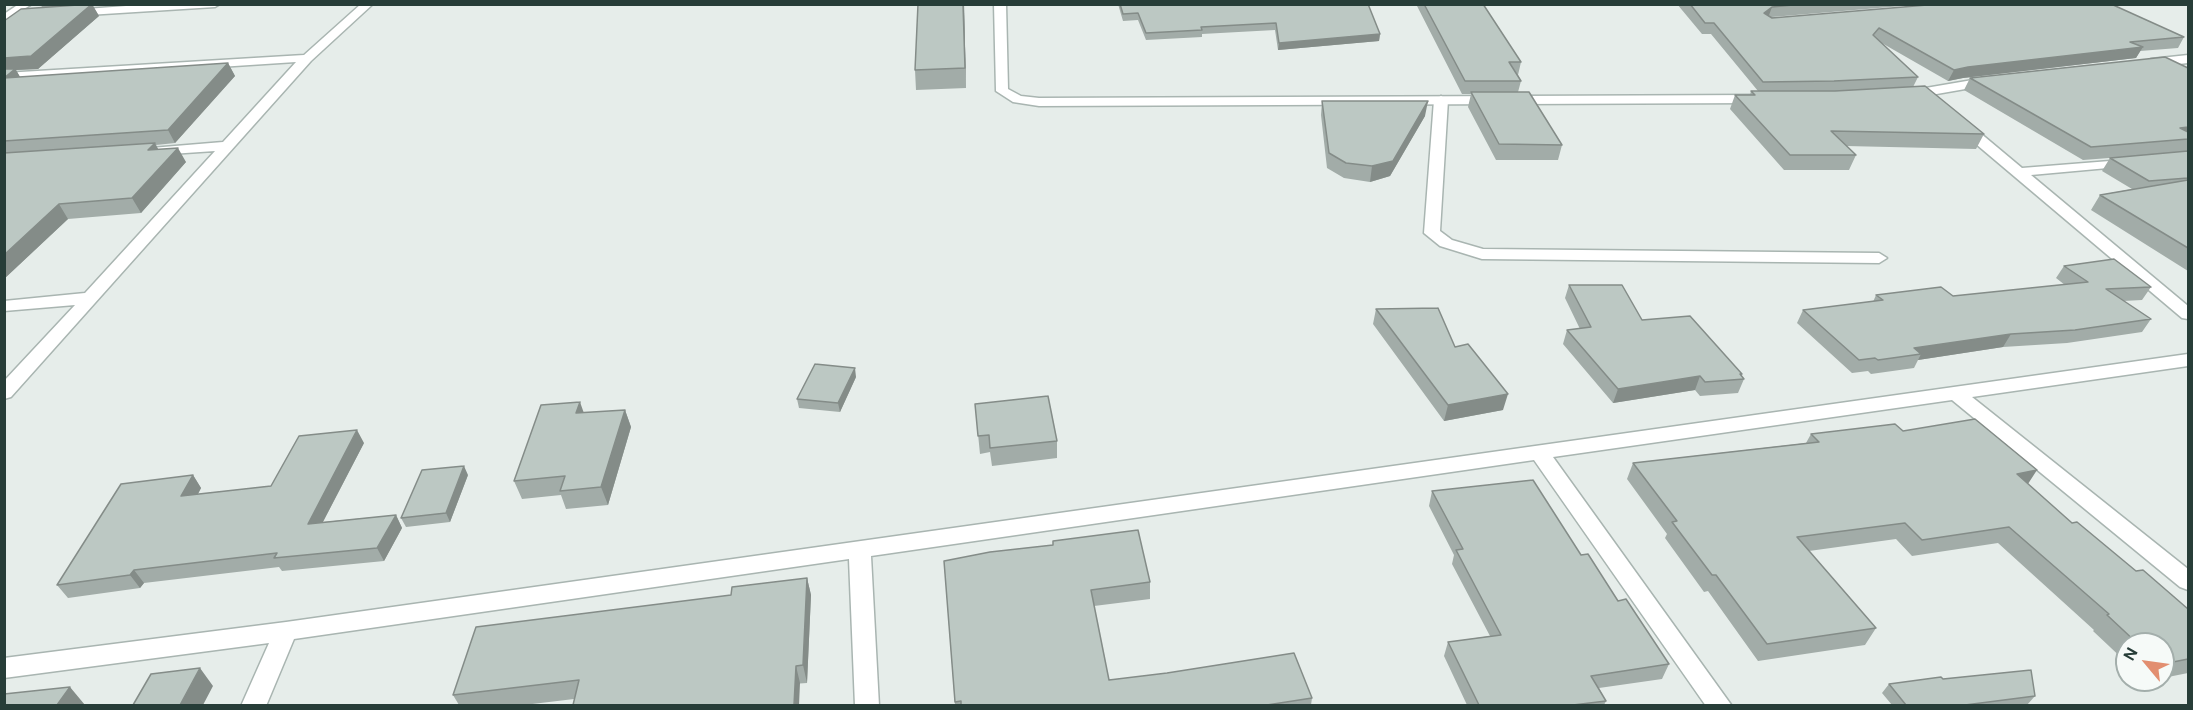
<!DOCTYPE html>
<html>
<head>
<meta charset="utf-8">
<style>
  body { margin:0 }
  #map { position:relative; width:2193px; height:710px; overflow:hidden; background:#e6edea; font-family:"DM Sans",sans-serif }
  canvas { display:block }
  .frame { position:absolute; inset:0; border:6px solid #273d38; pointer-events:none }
  .north { position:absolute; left:2115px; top:632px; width:60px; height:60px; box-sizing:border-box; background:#f6faf8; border:2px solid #a3aeab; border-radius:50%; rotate:299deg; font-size:16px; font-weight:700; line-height:24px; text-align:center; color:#273d38 }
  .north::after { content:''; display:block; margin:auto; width:21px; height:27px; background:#e28e70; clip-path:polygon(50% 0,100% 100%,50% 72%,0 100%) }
</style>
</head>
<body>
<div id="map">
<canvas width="2193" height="710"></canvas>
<div class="frame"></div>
<div class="north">N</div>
</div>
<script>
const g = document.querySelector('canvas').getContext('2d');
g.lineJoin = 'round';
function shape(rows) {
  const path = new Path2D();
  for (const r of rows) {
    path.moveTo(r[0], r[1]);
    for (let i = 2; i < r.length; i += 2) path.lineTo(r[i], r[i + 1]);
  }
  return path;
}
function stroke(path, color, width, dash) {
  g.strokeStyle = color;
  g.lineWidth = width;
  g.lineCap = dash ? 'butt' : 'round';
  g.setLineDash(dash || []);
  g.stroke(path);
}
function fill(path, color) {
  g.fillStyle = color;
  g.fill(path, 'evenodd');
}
const minor = shape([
  [19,4,32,4,4,22,4,14,19,4],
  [361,4,373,4,311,61,11,397,4,399,4,381,75,305,4,311,4,301,85,293,215,151,156,155,149,151,151,148,223,142,296,62,4,81,4,73,304,55,361,4],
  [1441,96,1448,100,1440,231,1452,240,1483,249,1879,253,1887,258,1879,263,1482,259,1440,246,1424,233,1434,100,1441,96],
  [1962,121,1967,122,2022,168,2135,159,2137,162,2130,166,2031,175,2188,306,2188,319,2182,318,1957,128,1955,125,1962,121],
  [2188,354,2188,366,1972,397,2188,569,2188,590,2180,587,1952,400,1553,457,1732,706,1706,706,1534,460,871,556,879,706,855,706,849,559,294,639,266,706,241,706,269,643,4,678,4,658,286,622,2188,354]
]);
const tertiary = shape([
  [153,4,220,4,215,7,72,16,66,13,72,10,153,4],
  [994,4,1006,4,1008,89,1021,96,1039,98,1757,95,1764,99,1757,103,1039,106,1013,102,996,91,994,4],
  [2188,55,2188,63,2151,67,2145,63,2151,59,2188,55],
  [1990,77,1994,78,1996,81,1994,84,1908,99,1902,95,1908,91,1990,77]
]);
stroke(minor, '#a9b5b1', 3);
stroke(tertiary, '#a9b5b1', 3);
fill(minor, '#fff');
fill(tertiary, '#fff');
fill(shape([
  [40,4,111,4,93,6,99,16,38,69,16,70,20,77,228,63,235,76,175,143,156,145,158,149,186,162,141,213,68,219,4,279,4,21,42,7],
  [964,4,966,88,916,90,915,70],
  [1118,4,1368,4,1380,34,1379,41,1278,50,1275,30,1202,34,1202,37,1146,40,1138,20,1123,21],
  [1416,4,1483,4,1521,62,1518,75,1521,81,1518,92,1562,145,1558,160,1496,160,1468,107,1471,94,1462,94],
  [1677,4,1925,4,1772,17,2184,37,2178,48,2140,51,2136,58,1963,78,1948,81,1880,42,1918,77,1913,87,1984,134,1976,149,1846,146,1856,155,1849,170,1784,170,1730,109,1735,95,1750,95,1751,91,1758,91,1711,34,1702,34],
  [2188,68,2188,271,2091,210,2100,195,2132,189,2102,171,2110,158,2161,154,2083,160,1964,90,1970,78],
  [1322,101,1425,116,1390,176,1370,182,1344,178,1327,168,1321,115],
  [2064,266,2151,287,2142,300,2123,301,2151,319,2142,332,2067,343,2003,347,1918,360,1914,368,1871,374,1868,371,1852,373,1797,323,1803,310,1873,302,1876,295,1953,296,2065,285,2056,278],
  [1569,285,1642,320,1742,374,1741,376,1744,379,1738,393,1700,396,1695,390,1613,403,1563,344,1567,330,1580,329,1565,298],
  [1376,309,1455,347,1503,410,1444,421,1373,324],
  [856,377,840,412,799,408,797,399],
  [975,404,1057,441,1057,458,992,466,990,452,980,454],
  [625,410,631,427,608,505,566,509,561,495,522,499,514,481,583,413],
  [1903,431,2028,484,2072,523,2136,571,2188,609,2188,673,2163,678,2163,644,2127,644,2127,663,2093,631,2094,630,1998,543,1912,556,1896,539,1809,551,1876,628,1865,645,1758,661,1708,591,1704,592,1665,538,1667,534,1627,479,1633,463,1806,443,1811,434],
  [364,443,323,522,396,515,402,528,384,561,282,571,279,567,144,583,140,588,68,598,57,585,193,475,201,488,198,494,271,486],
  [468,475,450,522,406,527,401,518],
  [1432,491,1581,555,1669,664,1662,679,1599,688,1606,701,1604,705,1467,705,1444,656,1448,642,1490,636,1452,564,1454,555,1429,506],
  [1053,541,1150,582,1150,599,1094,606,1109,680,1312,698,1311,705,955,705,944,561,1053,545],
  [807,578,811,595,807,683,574,699,524,705,459,705,453,695],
  [1943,679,2035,696,2027,705,1892,705,1882,693,1889,684]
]), '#a2aca8');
fill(shape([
  [92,4,99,16,38,69,16,70,23,82,4,79,4,58],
  [963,4,964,4,966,88,965,68],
  [1772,7,1768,18,1764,13],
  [1380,34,1379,41,1278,50,1279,43],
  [2143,47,2136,58,1963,78,1948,81,1954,70,1968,67],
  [228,63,235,76,175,143,168,130],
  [1428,101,1425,116,1390,176,1370,182,1372,166],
  [2188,127,2188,138,2180,128],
  [155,143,162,157,148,150],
  [178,148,186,162,141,213,132,198],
  [59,204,68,219,4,279,4,255],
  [2011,334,2003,347,1918,360,1921,354,1914,348],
  [855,368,856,377,840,412,838,403],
  [1700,376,1695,390,1613,403,1618,389],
  [1508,394,1503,410,1444,421,1448,405],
  [580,402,586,419,576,413],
  [625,410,631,427,608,505,601,487],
  [357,430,364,443,315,537,308,524],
  [464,466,468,475,450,522,446,513],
  [2037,470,2026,487,2017,474],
  [193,475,201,488,190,509,181,496],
  [396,515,402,528,384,561,377,548],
  [134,570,144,583,140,588,130,575],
  [807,578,811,595,807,683,803,665],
  [796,666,800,683,799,705,794,705],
  [200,668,213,686,203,705,180,705],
  [70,687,85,705,57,705]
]), '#848c88');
const building = shape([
  [92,4,31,56,4,58,4,21,21,9,92,4],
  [918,4,963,4,965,68,915,70,918,4],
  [1120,4,1368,4,1380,34,1279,43,1276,23,1201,27,1202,30,1146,33,1138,13,1123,14,1120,4],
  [1424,4,1483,4,1521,62,1509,62,1521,81,1465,81,1424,4],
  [1690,4,1804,4,1772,7,1764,13,1772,18,1939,4,2111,4,2184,37,2130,42,2143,47,1968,67,1954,70,1879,28,1873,35,1918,77,1834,81,1763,82,1714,23,1705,23,1690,4],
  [2165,57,2188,68,2188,127,2180,128,2188,132,2188,139,2091,147,1970,78,2165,57],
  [228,63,168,130,4,141,4,78,228,63],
  [4,69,15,69,4,78,4,69],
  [1925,86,1984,134,1831,131,1856,155,1790,155,1735,95,1755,95,1751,91,1835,91,1925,86],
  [1471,92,1529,92,1562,145,1499,144,1471,92],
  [1322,101,1428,101,1393,161,1372,166,1346,163,1329,153,1322,101],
  [155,143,148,150,178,148,132,198,59,204,4,255,4,153,155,143],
  [2188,151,2188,178,2149,181,2110,158,2188,151],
  [2188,180,2188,248,2100,195,2188,180],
  [2114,259,2151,287,2106,289,2151,319,2075,330,2011,334,1914,348,1921,354,1878,360,1875,358,1859,360,1803,310,1883,300,1876,295,1941,287,1953,296,2088,282,2064,266,2114,259],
  [1569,285,1622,285,1642,320,1690,316,1742,374,1740,374,1744,379,1705,382,1700,376,1618,389,1567,330,1591,327,1569,285],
  [1438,308,1455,347,1468,344,1508,394,1448,405,1376,309,1438,308],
  [815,364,855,368,838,403,797,399,815,364],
  [1048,396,1057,441,990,448,989,435,978,436,975,404,1048,396],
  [580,402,576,413,625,410,601,487,560,491,565,476,514,481,541,405,580,402],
  [1975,419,2037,470,2017,474,2072,523,2077,522,2136,571,2143,570,2188,609,2188,659,2163,664,2163,644,2138,644,2107,615,2109,614,2009,527,1922,540,1905,523,1797,537,1876,628,1767,644,1716,575,1712,575,1672,522,1677,521,1633,463,1819,442,1811,434,1895,424,1903,431,1975,419],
  [357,430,308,524,396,515,377,548,274,558,277,553,134,570,130,575,57,585,121,484,193,475,181,496,271,486,299,436,357,430],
  [464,466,446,513,401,518,422,470,464,466],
  [1533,480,1581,555,1588,554,1618,601,1626,599,1669,664,1591,676,1606,701,1573,705,1479,705,1448,642,1501,635,1456,550,1463,549,1432,491,1533,480],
  [1138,530,1150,582,1091,590,1109,680,1167,673,1294,653,1312,698,1267,705,961,705,961,701,955,702,944,561,990,552,1053,545,1053,541,1138,530],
  [807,578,803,665,796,666,794,705,573,705,579,680,453,695,476,627,731,595,732,587,807,578],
  [200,668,180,705,133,705,151,674,200,668],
  [2031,670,2035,696,1965,705,1906,705,1889,684,1941,677,1943,679,2031,670],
  [70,687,57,705,4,705,4,694,70,687]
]);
fill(building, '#bcc8c3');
stroke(building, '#848c88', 1.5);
</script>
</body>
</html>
